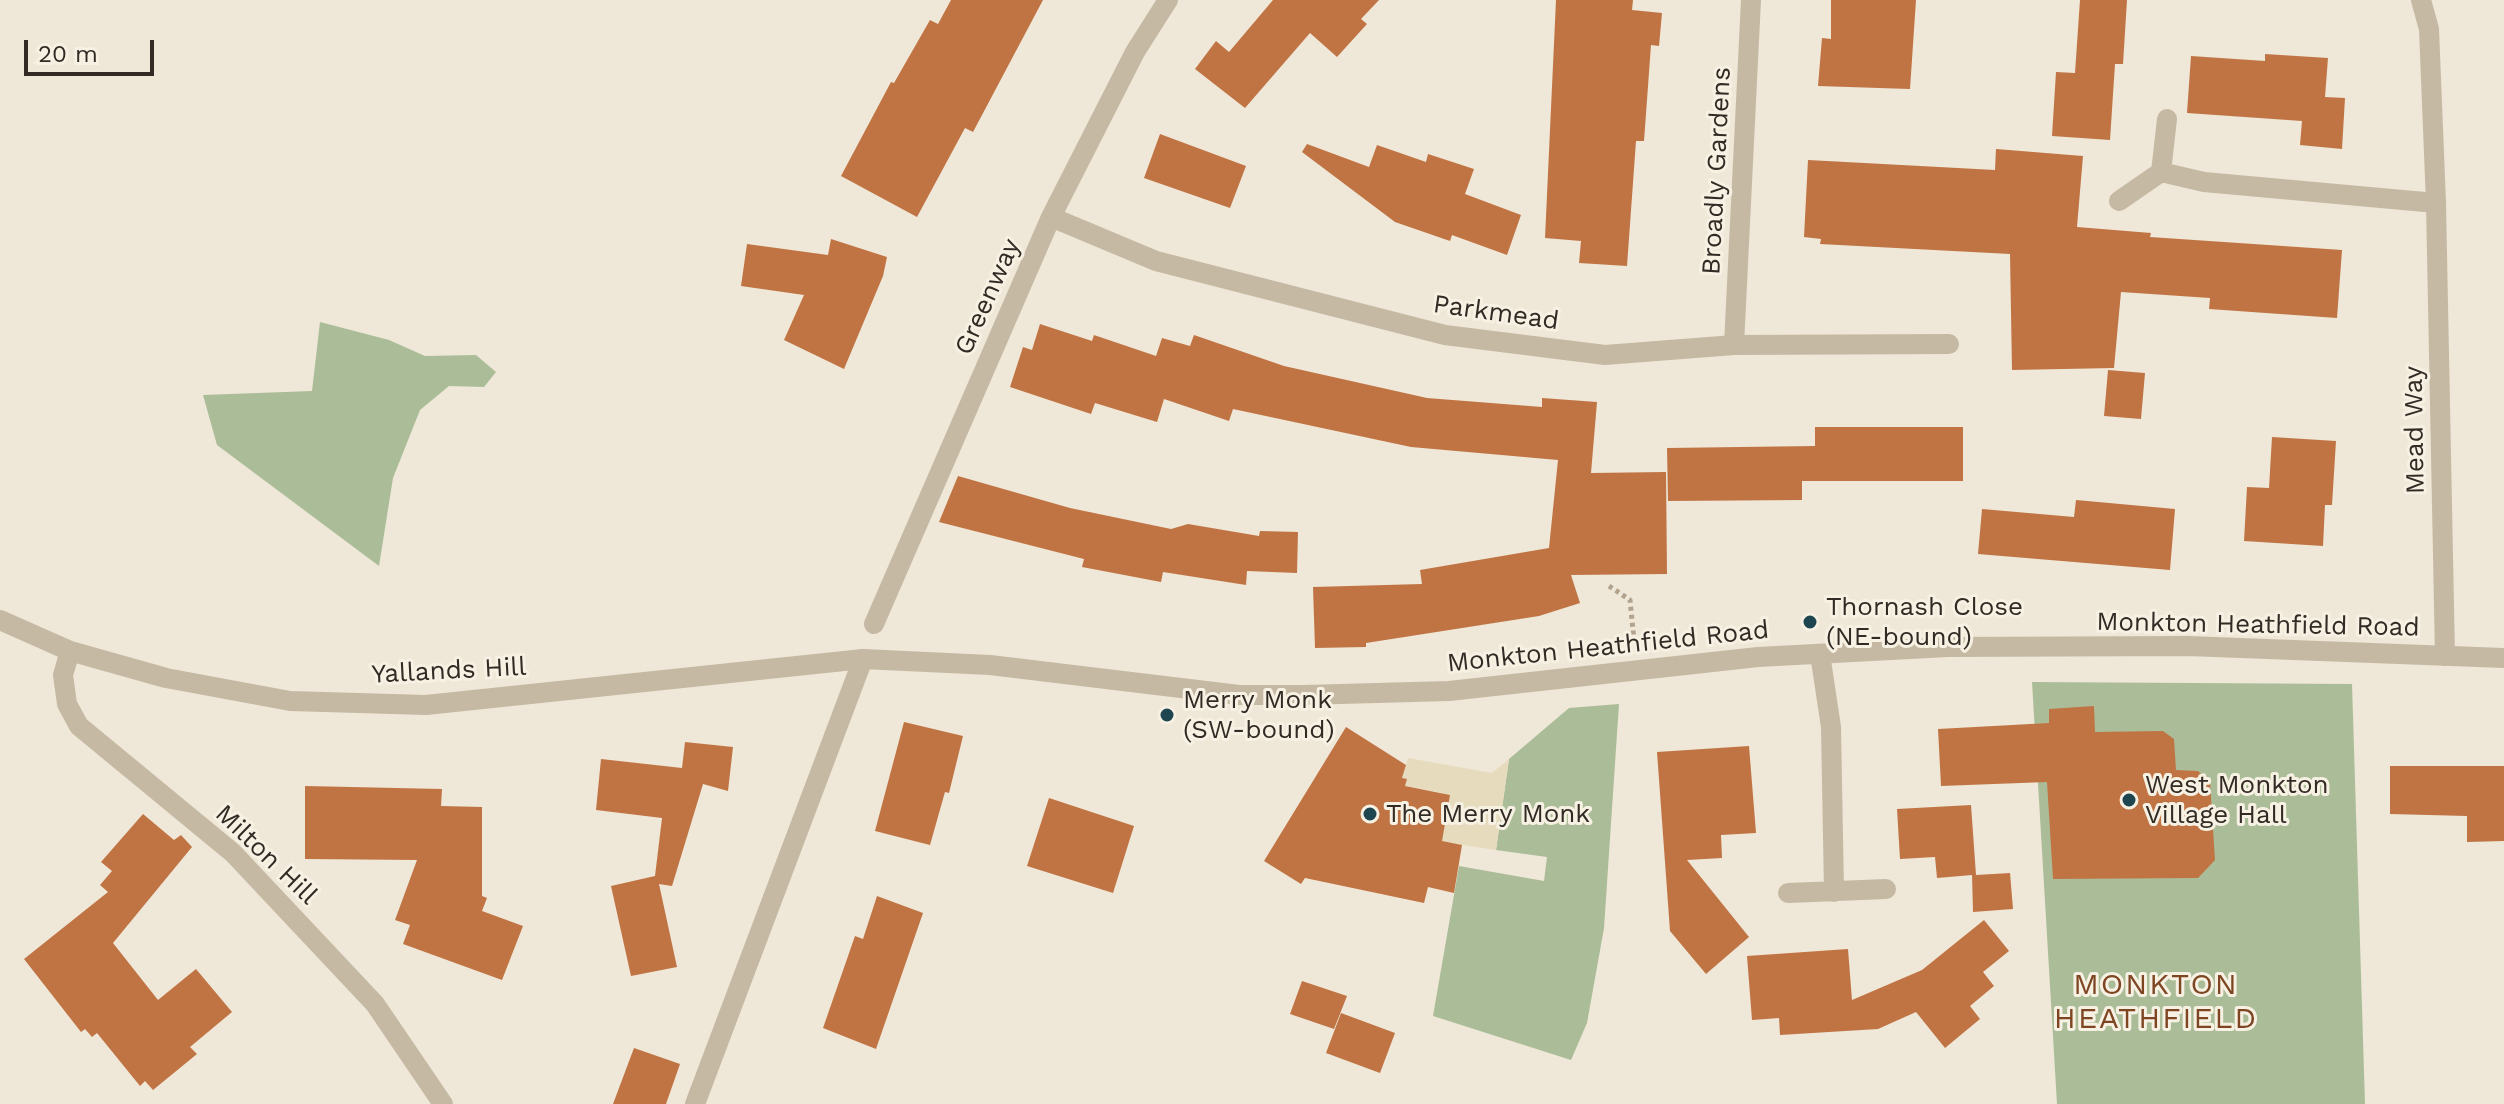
<!DOCTYPE html>
<html>
<head>
<meta charset="utf-8">
<style>
  body { margin:0 }
  #map { position:relative; width:2504px; height:1104px; overflow:hidden; background:#efe7d7; font-family:"Work Sans",sans-serif }
  canvas { display:block }
  .scale { position:absolute; left:24px; top:40px; width:130px; height:36px; box-sizing:border-box; border:4px solid #322b25; border-top:0; padding-left:10px; font-size:24px; line-height:28px; white-space:nowrap; color:#322b25; -webkit-text-stroke:6px #f7f1e3; paint-order:stroke }
</style>
</head>
<body>
<div id="map">
<canvas width="2504" height="1104"></canvas>
<div class="scale">20 m</div>
</div>
<script>
const g = document.querySelector('canvas').getContext('2d');
g.lineJoin = 'round';
function fill(path, color) {
  g.fillStyle = color;
  g.fill(path, 'evenodd');
}
function shape(rows) {
  const path = new Path2D();
  for (const r of rows) {
    path.moveTo(r[0], r[1]);
    for (let i = 2; i < r.length; i += 2) path.lineTo(r[i], r[i + 1]);
  }
  return path;
}
function stroke(path, color, width, dash) {
  g.strokeStyle = color;
  g.lineWidth = width;
  g.lineCap = dash ? 'butt' : 'round';
  g.setLineDash(dash || []);
  g.stroke(path);
}
function drawText(font, color, halo, rows, align = 'center') {
  g.font = font + ' "Work Sans",sans-serif';
  g.lineWidth = 6;
  g.setLineDash([]);
  g.textBaseline = 'middle';
  g.strokeStyle = halo;
  g.fillStyle = color;
  for (const [text, x, y, turn = 0] of rows) {
    g.save();
    g.translate(x, y);
    g.rotate((+turn || 0) * Math.PI / 180);
    g.textAlign = isNaN(turn) ? turn : align;
    if (halo) g.strokeText(text, 0, 0);
    g.fillText(text, 0, 0);
    g.restore();
  }
}
fill(shape([
  [320,322,389,340,425,356,476,355,496,372,484,387,449,386,420,410,393,478,379,566,217,445,203,395,312,391],
  [2032,682,2352,684,2365,1104,2057,1104],
  [1619,704,1604,928,1587,1023,1571,1060,1433,1016,1459,866,1544,881,1547,857,1496,850,1509,759,1569,708]
]), '#abbd98');
fill(shape([
  [1408,758,1492,773,1509,759,1496,850,1437,841,1449,801,1443,793,1405,786,1407,779,1402,778]
]), '#e7dbbe');
fill(shape([
  [951,0,1043,0,973,132,965,128,917,217,841,176,891,82,894,83,930,20,938,24],
  [1273,0,1379,0,1361,19,1367,24,1337,57,1310,33,1245,108,1195,69,1216,41,1229,52],
  [1556,0,1633,0,1632,10,1662,13,1659,46,1651,45,1644,141,1636,141,1627,266,1579,263,1581,241,1545,238],
  [1831,0,1916,0,1910,89,1818,86,1822,38,1831,39],
  [2080,0,2127,0,2123,64,2115,64,2110,140,2052,136,2056,72,2075,73],
  [2265,54,2328,58,2325,97,2345,98,2342,149,2300,145,2302,121,2187,113,2191,56,2265,61],
  [1160,134,1246,166,1230,208,1144,178],
  [1307,144,1369,167,1377,145,1426,162,1428,154,1474,169,1465,194,1521,215,1507,255,1452,235,1450,241,1395,222,1302,152],
  [1996,149,2083,156,2077,227,2151,233,2150,237,2342,250,2337,318,2209,309,2210,298,2121,292,2114,368,2012,370,2010,254,1820,244,1821,239,1804,237,1808,160,1995,170],
  [831,239,887,257,883,276,844,369,784,340,804,295,741,286,747,244,828,255],
  [1040,324,1092,341,1094,335,1156,356,1162,338,1190,346,1194,335,1284,366,1427,398,1542,407,1542,398,1597,402,1591,473,1666,472,1667,574,1571,575,1580,603,1539,616,1366,643,1366,647,1315,648,1313,587,1422,584,1420,570,1549,548,1558,460,1411,447,1233,409,1229,421,1164,399,1157,422,1095,403,1091,414,1010,387,1023,347,1032,350],
  [2108,370,2145,373,2141,419,2104,416],
  [1815,427,1963,427,1963,481,1802,481,1802,500,1668,501,1667,448,1815,446],
  [2272,437,2336,441,2332,505,2325,505,2323,546,2244,541,2247,487,2269,488],
  [958,476,1070,508,1171,529,1188,524,1259,536,1260,531,1298,532,1297,573,1247,571,1246,585,1163,572,1161,582,1082,567,1084,559,939,522],
  [2076,500,2175,509,2170,570,1978,554,1982,509,2074,517],
  [2094,706,2095,732,2163,731,2174,739,2176,770,2198,771,2210,782,2215,860,2198,878,2053,879,2047,782,1941,786,1938,729,2049,723,2049,709],
  [904,722,963,736,949,793,945,792,930,845,875,831],
  [1346,727,1406,765,1402,778,1407,779,1405,786,1450,795,1442,841,1462,845,1454,893,1428,887,1424,903,1305,878,1301,884,1264,861],
  [685,742,733,747,728,791,703,784,672,886,659,884,677,967,631,976,611,886,655,876,662,818,596,810,601,759,682,768],
  [1749,746,1756,833,1721,835,1722,858,1687,860,1749,937,1706,974,1670,931,1657,752],
  [2390,766,2504,766,2504,841,2467,842,2467,816,2390,814],
  [305,786,442,789,441,806,482,807,482,896,487,898,482,911,523,926,502,980,403,944,410,925,395,920,417,860,305,859],
  [1049,798,1134,826,1113,893,1027,866],
  [1971,805,1976,875,2010,873,2013,909,1973,912,1972,875,1937,878,1935,857,1900,859,1897,809],
  [143,814,174,840,181,835,192,847,113,943,158,1000,196,969,232,1012,190,1047,197,1054,153,1090,145,1081,140,1086,97,1033,92,1037,85,1029,81,1032,24,959,108,892,100,885,112,871,101,862],
  [877,896,923,913,876,1049,823,1028,855,936,863,939],
  [1984,920,2009,951,1983,972,1994,986,1970,1006,1980,1019,1945,1048,1916,1012,1878,1029,1780,1035,1779,1018,1752,1020,1747,956,1848,949,1852,1000,1922,970],
  [1302,981,1347,996,1334,1029,1290,1014],
  [1341,1013,1395,1033,1380,1073,1326,1053],
  [634,1048,680,1064,666,1104,613,1104]
]), '#c07444');
stroke(shape([
  [1609,586,1630,600,1634,640]
]), '#b2a38e', 5, [4, 4]);
stroke(shape([
  [2421,0,2429,29,2436,203,2445,656],
  [2161,172,2204,182,2436,203],
  [2119,201,2161,172,2167,119],
  [1051,217,1156,261,1445,335,1605,355,1734,345,1949,344],
  [1734,345,1751,0],
  [874,624,1051,217,1135,52,1168,0],
  [1820,654,1831,727,1834,892],
  [1788,893,1886,889],
  [695,1104,863,659]
]), '#c6b9a4', 20);
stroke(shape([
  [0,620,70,651,166,678,290,701,426,705,863,659,990,665,1239,695,1304,695,1449,691,1758,657,1948,647,2188,646,2504,658],
  [70,651,63,675,67,704,79,726,233,853,375,1004,443,1104]
]), '#c6b9a4', 20);
for (const [x, y, r, color] of [
  [1810,622,8,"#1d4651"],
  [1167,715,8,"#1d4651"],
  [2129,800,8,"#1d4651"],
  [1370,814,8,"#1d4651"]
]) {
  const dot = new Path2D();
  dot.arc(x, y, r, 0, 2 * Math.PI);
  g.fillStyle = color;
  g.fill(dot);
  stroke(dot, '#f7f1e3', 3);
}
drawText('26px', '#322b25', '#f7f1e3', [
  ["Broadly Gardens",1717,171,-87],
  ["Greenway",988,297,-66],
  ["Parkmead",1496,313,8],
  ["Mead Way",2415,430,-91],
  ["Monkton Heathfield Road",2258,625,1],
  ["Monkton Heathfield Road",1608,647,-6],
  ["Yallands Hill",449,671,-3],
  ["Milton Hill",266,855,44]
]);
drawText('26px', '#322b25', '#f7f1e3', [
  ["Thornash Close",1826,607],
  ["(NE-bound)",1826,637],
  ["Merry Monk",1183,700],
  ["(SW-bound)",1183,730],
  ["West Monkton",2145,785],
  ["Village Hall",2145,815],
  ["The Merry Monk",1386,814]
], 'left');
g.letterSpacing = '2px';
drawText('30px', '#7d4522', '#f7f1e3', [
  ["MONKTON",2156,985],
  ["HEATHFIELD",2156,1019]
]);
g.letterSpacing = '0px';
</script>
</body>
</html>
